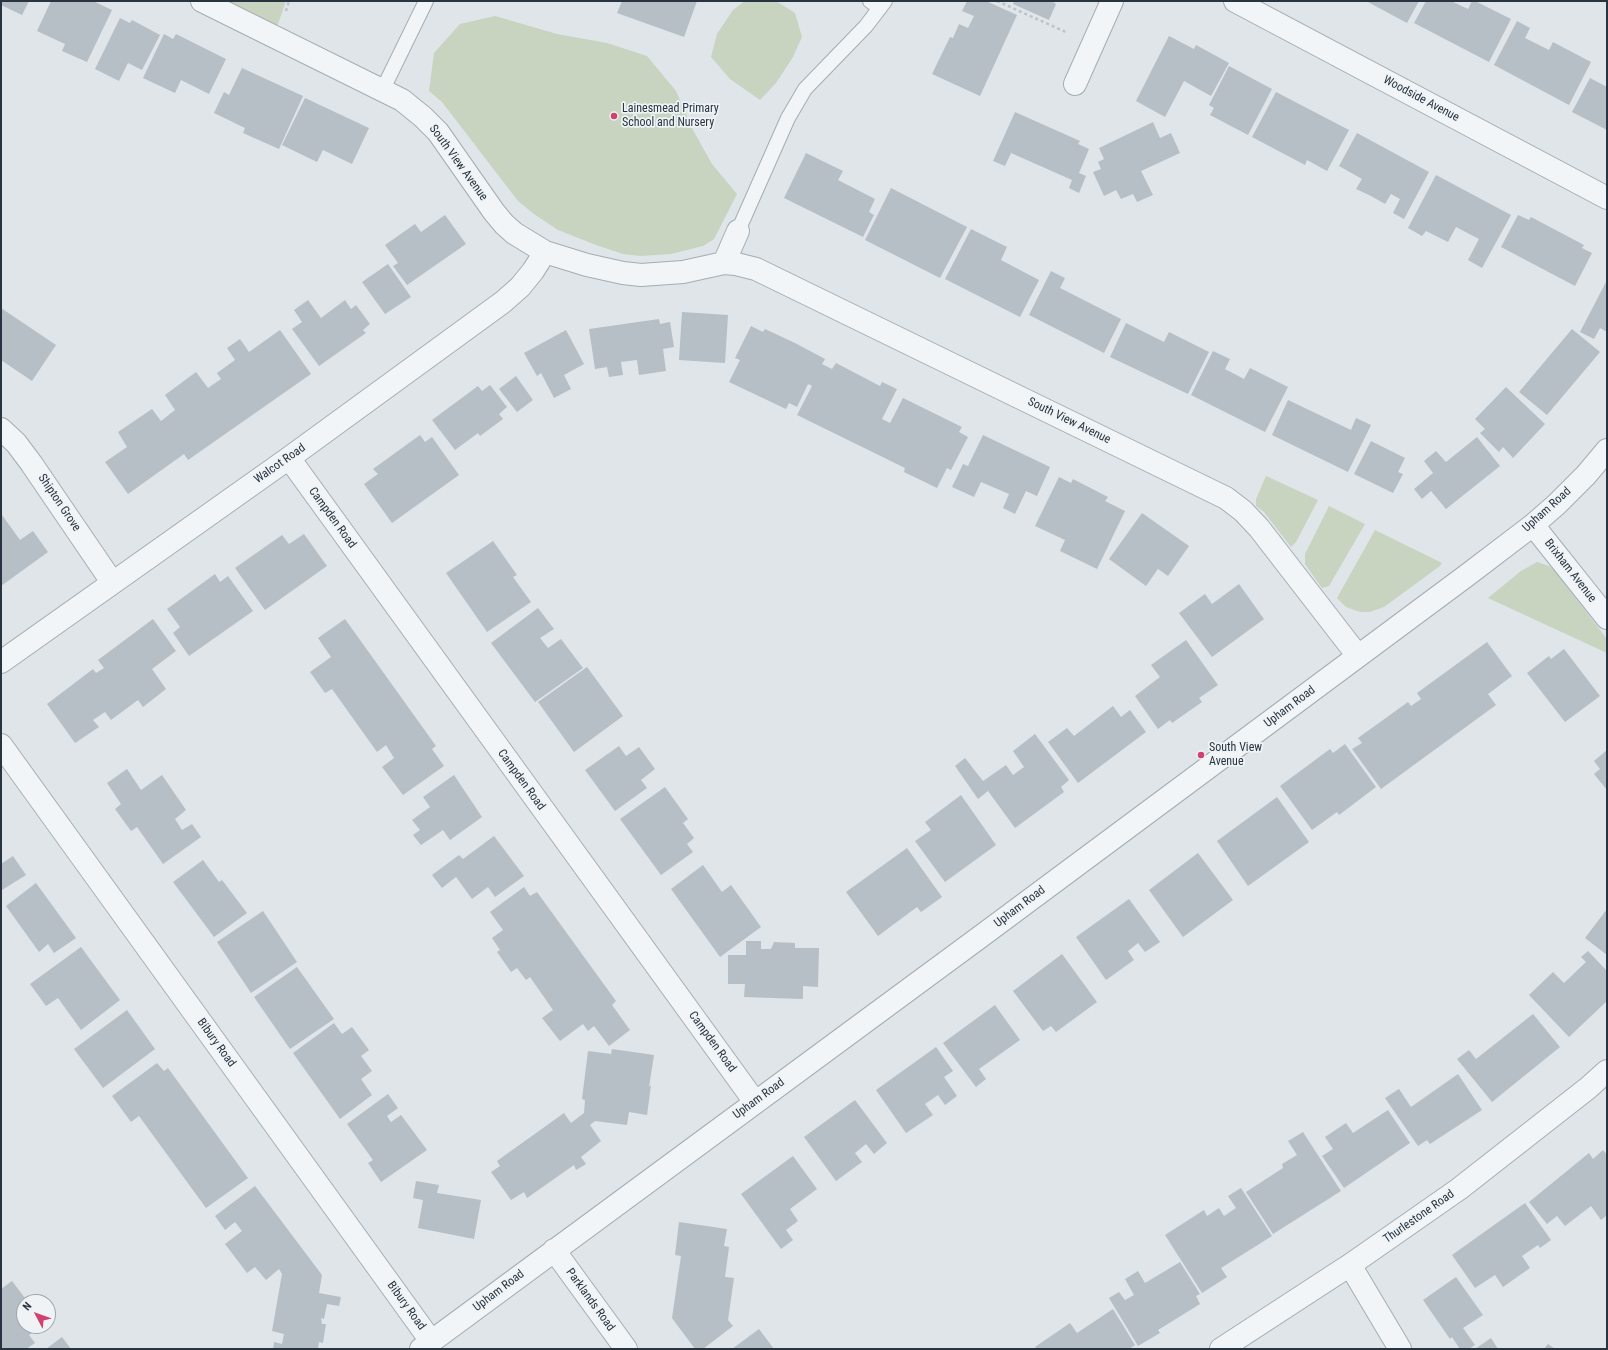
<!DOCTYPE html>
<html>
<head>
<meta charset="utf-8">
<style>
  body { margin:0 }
  #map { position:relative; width:1608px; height:1350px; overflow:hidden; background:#dfe5e9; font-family:"Roboto Condensed",sans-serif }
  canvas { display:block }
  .frame { position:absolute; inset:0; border:2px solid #283541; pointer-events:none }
  .north { position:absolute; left:16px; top:1294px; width:40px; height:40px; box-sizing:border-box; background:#eff3f6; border:1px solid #9fa7ae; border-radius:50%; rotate:311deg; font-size:11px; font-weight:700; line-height:16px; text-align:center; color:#283541 }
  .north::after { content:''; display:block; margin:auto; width:14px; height:18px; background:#d24070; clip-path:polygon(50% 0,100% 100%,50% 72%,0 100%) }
</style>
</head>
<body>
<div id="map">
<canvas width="1608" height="1350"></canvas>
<div class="frame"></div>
<div class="north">N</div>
</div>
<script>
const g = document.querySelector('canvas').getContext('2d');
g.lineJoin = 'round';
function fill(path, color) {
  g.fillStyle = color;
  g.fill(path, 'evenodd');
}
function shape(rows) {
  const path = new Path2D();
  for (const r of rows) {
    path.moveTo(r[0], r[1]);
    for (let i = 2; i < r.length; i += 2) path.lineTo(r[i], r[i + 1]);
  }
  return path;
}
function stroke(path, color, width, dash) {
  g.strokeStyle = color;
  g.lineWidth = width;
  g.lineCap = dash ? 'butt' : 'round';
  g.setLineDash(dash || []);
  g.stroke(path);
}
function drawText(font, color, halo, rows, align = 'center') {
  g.font = font + ' "Roboto Condensed",sans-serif';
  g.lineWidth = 3.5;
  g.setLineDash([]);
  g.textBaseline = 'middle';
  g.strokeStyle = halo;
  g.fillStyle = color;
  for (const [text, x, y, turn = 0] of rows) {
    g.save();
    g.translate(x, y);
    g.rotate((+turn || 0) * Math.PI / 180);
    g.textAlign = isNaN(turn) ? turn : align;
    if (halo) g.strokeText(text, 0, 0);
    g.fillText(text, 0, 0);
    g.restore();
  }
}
fill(shape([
  [224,1,286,1,277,27],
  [745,1,776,1,795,13,802,37,793,57,776,83,760,100,730,79,711,57,717,34,733,10],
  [495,16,557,34,607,43,647,56,676,91,693,130,712,164,737,194,714,239,703,246,671,254,641,256,623,254,596,245,558,230,534,214,518,201,442,102,429,91,434,53,460,24],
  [1266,476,1318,500,1296,542,1291,547,1264,512,1256,506,1256,499],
  [1329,506,1365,524,1329,586,1322,588,1305,564,1305,554],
  [1375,530,1442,563,1440,566,1384,607,1370,612,1360,612,1346,607,1337,598],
  [1537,562,1549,566,1554,570,1607,639,1607,653,1488,598,1521,571]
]), '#c8d3c0');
fill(shape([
  [1,1,29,1,22,15,1,5],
  [51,1,93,1,112,10,87,62,62,51,65,44,37,31],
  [622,1,697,1,684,37,617,13],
  [967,1,986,1,1017,15,980,96,932,74,950,37,953,38,959,24,968,28,974,16,962,11],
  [1014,1,1054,1,1053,2,1056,4,1049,20,1013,4],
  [1366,1,1419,1,1407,23],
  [1426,1,1451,1,1468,9,1472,1,1475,1,1511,19,1489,62,1414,23],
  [120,18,130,23,132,20,160,35,142,70,128,63,119,81,95,69],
  [1517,21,1530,28,1525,38,1549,50,1553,42,1591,62,1569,105,1494,65],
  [164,34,173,39,176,34,226,59,209,94,181,80,175,93,143,78],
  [1169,36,1194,49,1196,45,1229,63,1211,96,1184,81,1165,117,1136,101],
  [1229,66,1272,89,1248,135,1210,115,1214,108,1209,105],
  [242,68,303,96,279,149,243,133,245,128,214,113,224,92,229,95],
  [1590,78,1607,87,1607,130,1572,112],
  [1276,92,1349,130,1327,171,1307,160,1305,165,1252,137],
  [305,98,369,128,352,164,323,150,317,162,282,145],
  [1015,112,1080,141,1078,144,1089,149,1079,173,1086,176,1079,193,1069,188,1072,180,1011,153,1005,166,993,161],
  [1153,122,1160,138,1171,133,1180,153,1141,171,1153,195,1137,202,1133,194,1121,199,1116,190,1104,196,1093,172,1101,169,1098,162,1104,159,1099,148],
  [1357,133,1429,172,1404,219,1393,213,1400,199,1391,194,1385,204,1371,196,1356,189,1362,179,1339,166],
  [806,153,843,171,838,180,875,199,869,212,874,215,863,237,784,198],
  [1436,175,1511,215,1482,268,1468,260,1479,239,1456,227,1448,242,1426,231,1422,236,1408,228],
  [891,188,967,227,940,278,865,240],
  [445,215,466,244,407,285,393,266,398,263,385,245,415,224,421,232],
  [1518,215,1529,220,1531,217,1584,245,1582,248,1592,253,1575,286,1501,247],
  [971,229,1007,247,1001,260,1039,280,1020,317,945,279],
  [388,264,411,297,385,314,362,282],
  [1051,271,1065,278,1060,288,1121,319,1104,353,1029,315],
  [1607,280,1607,332,1600,328,1594,339,1580,332],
  [308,300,321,318,345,300,351,309,356,305,370,324,363,330,366,333,319,366,292,329,302,322,294,310],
  [1,308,56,345,32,381,1,360],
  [682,312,728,315,725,363,679,360],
  [659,319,660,324,670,322,674,347,663,349,666,371,639,375,637,360,621,362,623,375,609,377,607,367,595,369,589,329],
  [1126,323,1164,342,1169,332,1209,352,1188,394,1110,357],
  [751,326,763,332,765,329,795,343,825,359,822,364,832,369,836,363,880,386,882,382,897,389,882,419,890,423,903,398,962,427,959,432,968,437,951,470,947,468,937,488,904,472,905,468,797,415,812,386,808,384,797,407,789,403,786,409,729,382,740,360,735,358],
  [1572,329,1600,352,1547,415,1519,392],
  [280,330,311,374,188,460,184,454,128,494,105,462,127,447,118,432,152,409,161,421,175,410,165,395,196,372,208,388,221,379,217,373,235,360,227,348,240,339,249,352],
  [566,330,584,364,564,375,571,389,554,398,541,373,537,376,524,353],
  [1213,351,1230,359,1225,369,1244,379,1250,368,1288,387,1265,432,1191,395],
  [516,376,533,400,517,412,499,389],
  [490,385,507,407,499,414,503,419,480,436,478,433,455,450,432,420,478,386,482,391],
  [1506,387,1545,424,1513,458,1503,447,1499,452,1480,433,1485,429,1475,419],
  [1288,400,1351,430,1356,418,1371,425,1348,472,1272,435],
  [420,435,425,442,432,437,459,475,392,523,364,484,378,474,373,469],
  [983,435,1050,467,1037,496,1026,491,1015,514,1003,508,1009,494,981,482,974,497,952,487,963,464,968,466],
  [1477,437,1500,466,1446,509,1431,491,1422,499,1414,489,1433,473,1424,461,1436,451,1446,462],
  [1371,441,1405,458,1398,472,1403,474,1393,493,1354,474],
  [1059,477,1071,483,1073,479,1108,497,1105,501,1125,511,1097,569,1060,551,1065,540,1035,526],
  [1142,513,1189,546,1168,576,1158,569,1146,586,1109,559],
  [1,515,2,515,20,540,33,531,48,552,1,586],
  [304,534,327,566,265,610,235,568,282,535,289,544],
  [493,541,517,575,513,577,531,602,487,632,446,573],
  [215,574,220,582,228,576,253,611,189,656,173,633,180,627,167,609],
  [1239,584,1264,619,1212,657,1179,613,1205,594,1212,604],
  [538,608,554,629,540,638,548,648,561,639,583,668,535,702,491,643],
  [153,619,176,651,152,669,166,689,143,707,138,700,111,720,105,712,93,720,99,727,75,743,47,704,93,669,96,673,104,668,98,660],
  [345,619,436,746,432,749,444,766,403,795,382,767,394,758,386,745,377,752,332,689,325,693,310,672,331,657,318,638],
  [1186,640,1218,685,1199,698,1202,702,1172,723,1170,720,1158,729,1135,696,1160,677,1151,665],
  [1487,642,1512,676,1488,694,1496,705,1381,789,1352,749,1362,743,1358,738,1408,702,1411,706,1421,699,1417,693],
  [1564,649,1600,696,1565,722,1527,673,1549,656,1551,659],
  [587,667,623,716,574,752,538,702],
  [1113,706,1121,717,1130,710,1146,732,1078,783,1048,742,1067,728,1074,736],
  [1035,734,1069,780,1061,787,1064,792,1015,828,988,791,978,799,955,766,965,758,983,781,1006,765,1013,775,1024,767,1013,751],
  [1345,744,1376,787,1339,815,1337,812,1312,830,1280,786,1330,749,1333,753],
  [619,746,626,756,639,747,655,769,641,780,647,788,615,811,585,770],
  [1607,750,1607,790,1594,774,1600,769,1594,761],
  [127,769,141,790,162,775,186,810,175,819,182,830,192,824,201,837,163,864,137,827,131,831,115,809,121,804,107,783],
  [454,775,482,817,450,840,443,830,421,845,413,835,420,830,412,820,430,807,423,797],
  [665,787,688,819,683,823,694,838,687,844,693,852,661,875,620,819],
  [961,795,996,845,945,882,915,841,931,830,925,822],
  [1277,797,1309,842,1248,886,1217,841],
  [494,836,524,876,495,897,488,887,472,899,456,877,442,888,432,875,459,855,463,859],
  [907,848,942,897,921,912,917,907,878,936,846,892],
  [1198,853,1233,900,1183,937,1149,890],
  [13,856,26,875,2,890,1,888,1,864],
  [203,860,219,882,222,880,247,913,214,937,173,882],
  [703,865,722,892,731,885,761,927,720,957,671,889],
  [36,883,76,938,54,953,48,944,39,952,6,906],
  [524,887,530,896,537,892,616,1001,612,1005,630,1030,609,1046,594,1026,588,1031,583,1024,560,1041,542,1018,553,1010,530,977,526,980,517,968,511,972,497,952,500,950,492,938,503,930,490,912],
  [1129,899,1160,942,1145,952,1138,943,1128,951,1134,960,1106,980,1076,937],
  [1607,909,1607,955,1585,938],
  [263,911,297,962,251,993,217,942],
  [746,941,761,941,761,949,771,949,774,942,795,943,795,948,819,948,818,987,803,986,803,999,744,997,745,984,728,984,728,955,746,955],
  [81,947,120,1000,81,1030,58,998,46,1006,30,984],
  [1588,951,1607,971,1607,1001,1569,1037,1529,995,1553,972,1564,983,1586,962,1581,957],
  [1062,954,1097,1002,1056,1032,1051,1026,1043,1031,1013,991],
  [297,967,334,1019,290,1049,254,997],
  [995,1005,1020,1040,979,1069,986,1079,976,1087,943,1043],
  [127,1010,155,1049,103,1088,74,1049],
  [1533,1014,1560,1047,1492,1102,1457,1059,1469,1050,1476,1059],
  [334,1023,342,1034,352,1027,369,1050,361,1056,372,1071,361,1079,372,1095,340,1119,293,1053],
  [936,1047,953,1071,944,1077,957,1096,945,1105,938,1095,925,1104,933,1115,906,1133,876,1090],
  [612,1049,654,1055,649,1087,651,1085,647,1115,629,1112,627,1125,595,1121,590,1125,601,1141,581,1157,586,1164,576,1170,574,1165,527,1198,524,1192,511,1200,491,1172,500,1166,497,1161,564,1113,571,1123,584,1113,585,1100,582,1099,588,1051,611,1054],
  [157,1063,164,1071,168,1068,248,1178,206,1208,139,1116,131,1122,112,1096],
  [1458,1074,1482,1110,1430,1144,1427,1140,1418,1146,1385,1098,1399,1089,1411,1107],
  [388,1094,398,1108,387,1116,391,1122,401,1115,427,1150,381,1182,368,1163,373,1160,347,1124],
  [855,1100,887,1143,874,1154,866,1144,855,1153,862,1162,836,1181,804,1137],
  [1388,1110,1410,1143,1344,1188,1322,1156,1333,1149,1325,1137,1346,1123,1353,1133],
  [1303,1132,1341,1191,1273,1234,1246,1192,1283,1168,1282,1164,1297,1155,1288,1141],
  [1603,1150,1607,1155,1607,1215,1601,1220,1591,1206,1565,1226,1557,1216,1547,1224,1529,1202,1589,1153,1593,1159],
  [793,1156,817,1189,790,1209,798,1221,786,1230,793,1240,781,1249,741,1194],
  [416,1181,439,1185,437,1193,481,1200,474,1239,418,1228,423,1200,413,1198],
  [255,1186,322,1275,319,1293,341,1297,339,1306,327,1304,324,1319,321,1318,322,1324,326,1324,323,1343,319,1342,318,1349,273,1349,274,1342,282,1344,284,1334,272,1331,282,1274,279,1269,266,1280,255,1267,247,1273,225,1244,242,1231,235,1222,225,1230,215,1216],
  [1241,1188,1272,1236,1221,1268,1227,1277,1202,1293,1165,1235,1204,1210,1207,1216,1219,1208,1224,1216,1236,1208,1228,1196],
  [1525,1203,1551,1240,1540,1248,1538,1245,1522,1256,1530,1268,1503,1287,1495,1275,1475,1288,1452,1255],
  [679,1222,727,1229,724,1246,729,1247,725,1277,734,1278,728,1320,733,1326,703,1349,695,1349,672,1318,681,1256,675,1255],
  [1180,1262,1200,1294,1196,1296,1200,1304,1158,1330,1160,1333,1138,1346,1109,1298,1119,1292,1125,1300,1134,1295,1125,1279,1138,1271,1145,1283],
  [1456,1277,1483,1315,1463,1328,1475,1345,1469,1349,1460,1349,1452,1337,1450,1339,1423,1300],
  [12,1281,28,1302,24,1302,24,1306,22,1308,24,1311,24,1326,42,1326,29,1335,35,1343,26,1349,1,1349,1,1289],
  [1113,1309,1135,1345,1129,1349,1037,1349,1035,1347,1070,1323,1077,1333],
  [759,1329,774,1349,732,1349],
  [62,1337,71,1349,46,1349],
  [1491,1338,1498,1349,1475,1349],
  [1548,1344,1555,1349,1544,1349]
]), '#b6bfc6');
const service = shape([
  [870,1,880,8],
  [383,89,426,1],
  [738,231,788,118,805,89,866,26,885,1]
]);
const minor = shape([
  [202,1,402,100,423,117,438,132,494,212,504,224,514,233,545,252,587,265,623,273,641,275,683,272,724,263,736,264,756,269,1226,498,1243,511,1259,528,1358,656],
  [1235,1,1607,198],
  [1075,84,1112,1],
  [724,263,738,231],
  [1,429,16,443,31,463,112,582],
  [289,458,755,1102],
  [1533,525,1607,618],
  [1,662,289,458,503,302,520,287,533,271,545,252],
  [1,745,431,1341],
  [554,1250,626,1349],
  [1350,1265,1400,1349],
  [421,1349,980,937,1466,576,1533,525,1557,504,1586,475,1607,450],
  [1221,1349,1350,1265,1459,1189,1588,1088,1607,1071]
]);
stroke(service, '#a4adb3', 16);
stroke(minor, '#a4adb3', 24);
stroke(shape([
  [997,1,1068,33],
  [286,11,289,1]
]), '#bdc3c8', 2.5, [3, 3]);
stroke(service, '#f2f5f7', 14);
stroke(minor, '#f2f5f7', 22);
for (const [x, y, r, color] of [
  [614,116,4,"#d24070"],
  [1201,755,4,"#d24070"]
]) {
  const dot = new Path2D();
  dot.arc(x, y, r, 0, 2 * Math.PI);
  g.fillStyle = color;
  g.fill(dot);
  stroke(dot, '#eff3f6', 1.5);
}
drawText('12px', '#283541', '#eff3f6', [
  ["Woodside Avenue",1421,99,28],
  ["South View Avenue",458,163,54],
  ["South View Avenue",1069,421,26],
  ["Walcot Road",280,464,-35],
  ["Shipton Grove",59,503,56],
  ["Upham Road",1547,510,-42],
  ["Campden Road",332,518,54],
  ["Brixham Avenue",1570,571,52],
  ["Upham Road",1290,707,-37],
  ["Campden Road",521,780,54],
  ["Upham Road",1020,907,-37],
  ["Campden Road",712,1042,54],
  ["Bibury Road",216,1043,54],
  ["Upham Road",759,1099,-36],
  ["Thurlestone Road",1419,1217,-35],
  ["Upham Road",499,1291,-37],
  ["Parklands Road",590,1300,54],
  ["Bibury Road",406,1306,54]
]);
drawText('12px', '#283541', '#eff3f6', [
  ["Lainesmead Primary",622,109],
  ["School and Nursery",622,123],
  ["South View",1209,748],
  ["Avenue",1209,762]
], 'left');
</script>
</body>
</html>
